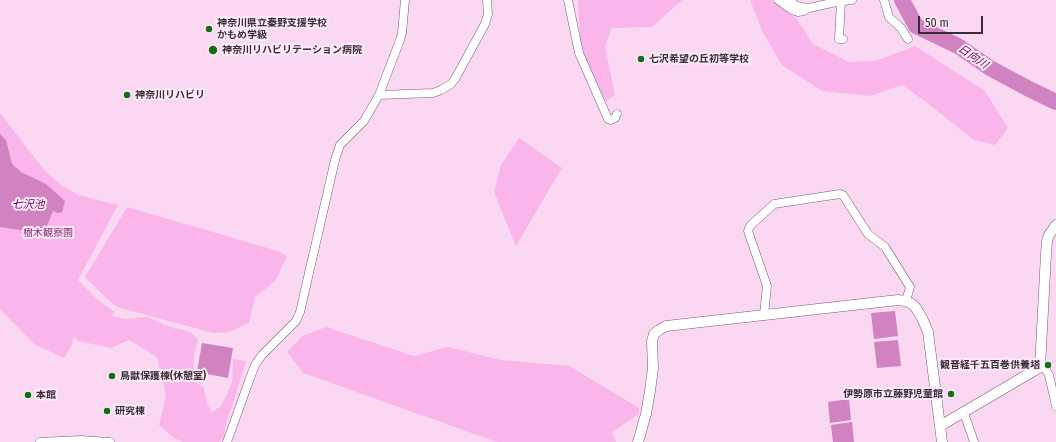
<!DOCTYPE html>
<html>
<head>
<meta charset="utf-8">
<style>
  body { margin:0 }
  #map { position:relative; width:1056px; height:442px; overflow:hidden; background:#fad8f2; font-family:"Fira Sans Condensed",sans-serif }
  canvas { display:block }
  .scale { position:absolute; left:918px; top:16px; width:65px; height:18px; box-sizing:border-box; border:2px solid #382c35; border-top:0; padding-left:5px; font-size:12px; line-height:14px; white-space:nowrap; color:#382c35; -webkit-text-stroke:3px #ffeafa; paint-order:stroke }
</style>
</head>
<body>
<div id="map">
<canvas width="1056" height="442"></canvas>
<div class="scale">50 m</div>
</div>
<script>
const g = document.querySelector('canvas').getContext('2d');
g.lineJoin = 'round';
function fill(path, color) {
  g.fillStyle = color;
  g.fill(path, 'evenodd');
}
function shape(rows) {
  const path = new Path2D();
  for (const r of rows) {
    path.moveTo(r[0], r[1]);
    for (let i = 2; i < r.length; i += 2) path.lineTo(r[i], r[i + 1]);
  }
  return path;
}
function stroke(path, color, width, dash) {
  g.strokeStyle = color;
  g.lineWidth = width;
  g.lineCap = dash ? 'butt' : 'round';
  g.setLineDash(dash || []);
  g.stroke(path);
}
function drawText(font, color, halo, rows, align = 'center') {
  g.font = font + ' "Fira Sans Condensed","Noto Sans JP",sans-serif';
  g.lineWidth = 4;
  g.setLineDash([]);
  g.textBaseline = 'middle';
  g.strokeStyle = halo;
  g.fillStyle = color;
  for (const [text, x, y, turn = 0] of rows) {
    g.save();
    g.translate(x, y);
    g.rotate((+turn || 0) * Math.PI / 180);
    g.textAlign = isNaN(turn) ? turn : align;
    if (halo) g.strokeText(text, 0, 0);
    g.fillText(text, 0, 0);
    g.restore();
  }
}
fill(shape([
  [578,0,682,0,652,27,612,28,605,46,615,95,606,102,581,51,578,5],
  [750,0,771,0,796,18,813,44,849,62,875,61,915,46,985,91,1008,128,995,145,974,140,922,99,902,85,870,96,822,91,782,65,763,33],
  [0,113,45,171,61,185,78,195,118,205,78,280,99,301,115,312,111,316,125,319,148,317,164,325,191,332,198,340,194,356,193,380,204,388,207,404,212,412,221,406,232,383,233,359,246,361,232,406,226,423,224,437,219,442,183,442,174,438,159,425,166,396,157,357,129,340,111,348,78,341,74,337,71,347,64,358,34,344,0,309],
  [519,138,562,168,516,246,494,192,501,165],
  [127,207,278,251,287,256,276,280,255,297,249,323,229,332,213,333,117,307,104,296,85,277],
  [326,327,414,356,448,347,501,360,569,366,639,408,639,414,612,432,616,442,497,442,303,373,287,352,302,336]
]), '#fab6eb');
fill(shape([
  [0,134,6,140,12,164,21,172,46,184,65,201,62,212,58,213,53,211,45,231,41,233,0,227],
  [895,311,898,336,874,339,871,313],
  [898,340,901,366,877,368,874,342],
  [202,343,233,348,228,378,197,372],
  [849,399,851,420,830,423,828,402],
  [852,422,854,442,833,442,831,425]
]), '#d183c1');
stroke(shape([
  [902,0,916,26,958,46,990,68,1029,89,1056,102]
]), '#d183c1', 16);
const minor = shape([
  [405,0,402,33,400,40,379,95,433,93,441,90,451,84,455,79,485,24,488,14,487,0],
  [568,0,579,53,608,119,611,120,615,118,617,114],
  [778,0,792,10,798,12,804,11,808,8],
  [789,0,795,5,801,7,809,8,836,2,852,0],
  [884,0,889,17,901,28,908,39],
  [841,1,839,39,843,39],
  [764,314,767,286,748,231,750,226,774,204,840,194,843,195,868,234,885,247,910,287,906,301],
  [1040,367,1046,370,1049,375,1056,406],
  [964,413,974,442],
  [40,442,81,440,110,442],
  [227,442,250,378,255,365,262,355,296,321,300,312,335,160,340,145,364,121,379,95]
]);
const tertiary = shape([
  [940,426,1037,369,1040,367,1046,254,1047,241,1049,235,1056,225],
  [638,442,646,414,650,391,653,368,652,341,654,334,659,330,666,326,898,300,906,301,912,304,916,308,922,318,928,332,942,442]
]);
stroke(minor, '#785b71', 9);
stroke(tertiary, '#785b71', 11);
stroke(minor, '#fff', 8);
stroke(tertiary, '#fff', 10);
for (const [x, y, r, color] of [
  [209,29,4,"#156d17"],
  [213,50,5,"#156d17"],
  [641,59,4,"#156d17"],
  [127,95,4,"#156d17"],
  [1048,365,4,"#156d17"],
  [112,376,4,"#156d17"],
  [951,394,4,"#156d17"],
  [28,395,4,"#156d17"],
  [107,411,4,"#156d17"]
]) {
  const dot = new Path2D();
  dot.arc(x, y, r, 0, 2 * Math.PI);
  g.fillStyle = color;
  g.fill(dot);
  stroke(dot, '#ffeafa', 1.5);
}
drawText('bold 10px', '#382c35', '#ffeafa', [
  ["神奈川県立秦野支援学校",217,23],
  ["かもめ学級",217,35],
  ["神奈川リハビリテーション病院",222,50],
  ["七沢希望の丘初等学校",649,59],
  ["神奈川リハビリ",135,95],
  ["観音経千五百巻供養塔",1040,365,"right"],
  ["鳥獣保護棟(休憩室)",120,376],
  ["伊勢原市立藤野児童館",943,394,"right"],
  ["本館",36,395],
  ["研究棟",115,411]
], 'left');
drawText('10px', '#852a76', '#ffeafa', [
  ["樹木観察園",48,233]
]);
drawText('italic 11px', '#68075c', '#ffeafa', [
  ["日向川",973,57,34],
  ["七沢池",28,205]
]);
</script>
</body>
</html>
